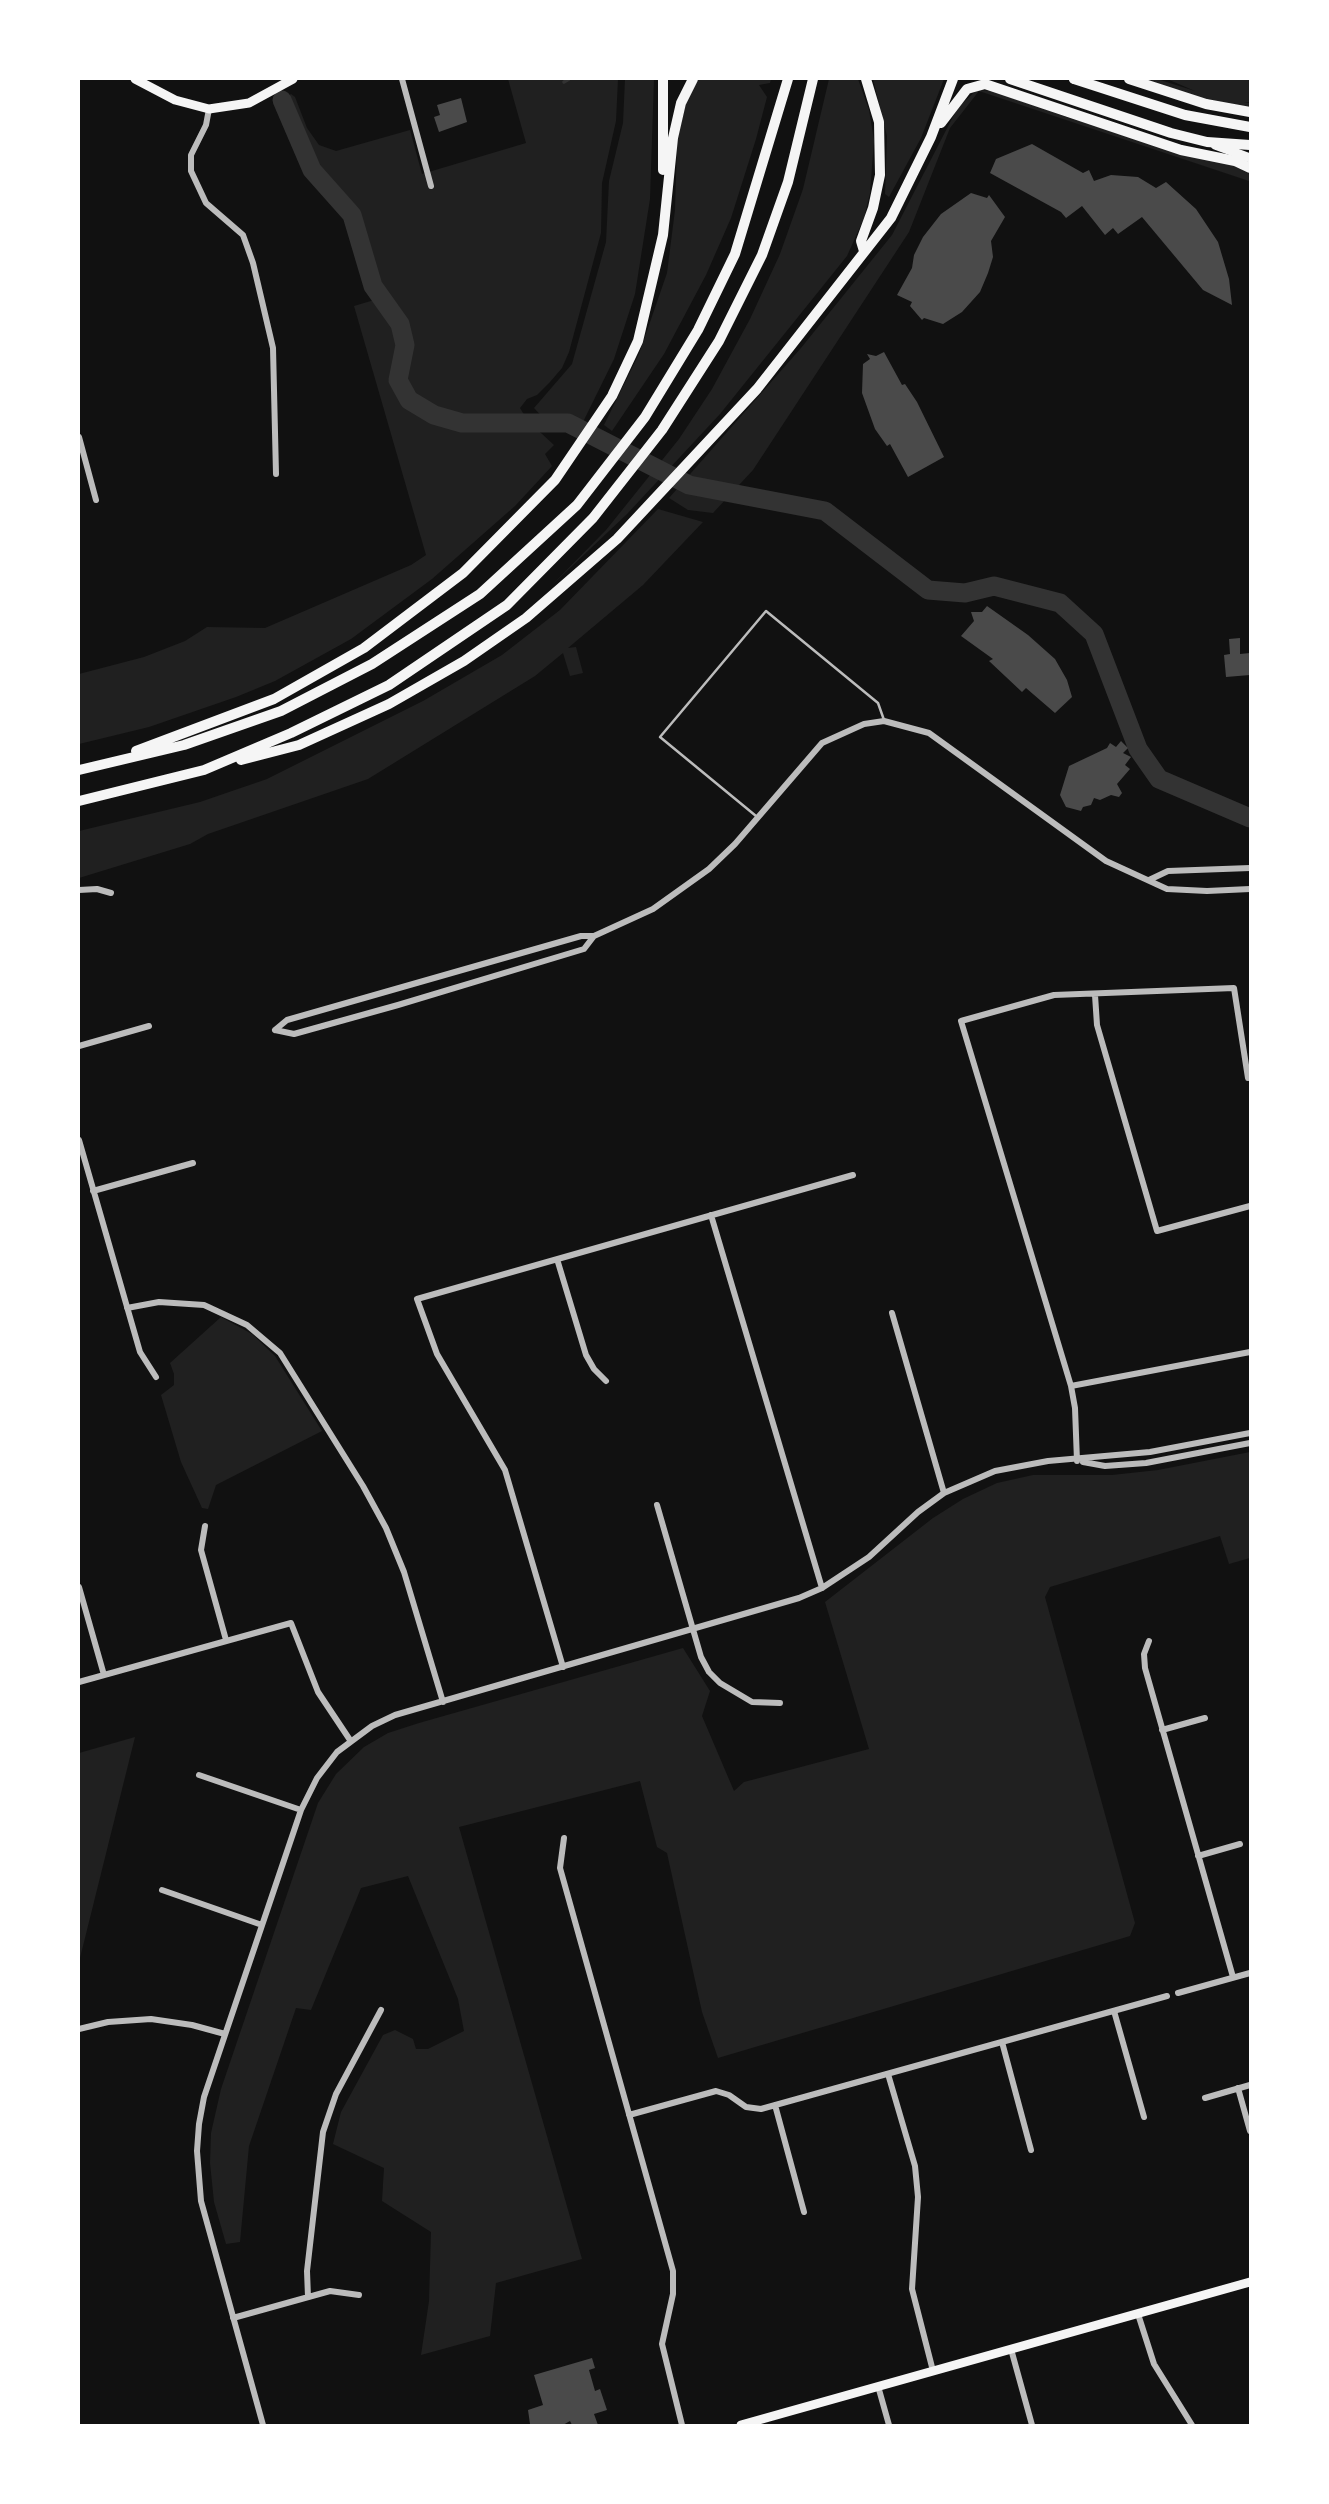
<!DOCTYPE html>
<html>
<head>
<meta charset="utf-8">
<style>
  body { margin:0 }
  #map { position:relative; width:1329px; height:2504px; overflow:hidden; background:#111; font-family:Mulish,sans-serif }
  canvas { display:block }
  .frame { position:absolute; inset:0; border:80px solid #fff; pointer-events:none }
</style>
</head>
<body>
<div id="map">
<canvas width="1329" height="2504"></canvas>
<div class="frame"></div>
</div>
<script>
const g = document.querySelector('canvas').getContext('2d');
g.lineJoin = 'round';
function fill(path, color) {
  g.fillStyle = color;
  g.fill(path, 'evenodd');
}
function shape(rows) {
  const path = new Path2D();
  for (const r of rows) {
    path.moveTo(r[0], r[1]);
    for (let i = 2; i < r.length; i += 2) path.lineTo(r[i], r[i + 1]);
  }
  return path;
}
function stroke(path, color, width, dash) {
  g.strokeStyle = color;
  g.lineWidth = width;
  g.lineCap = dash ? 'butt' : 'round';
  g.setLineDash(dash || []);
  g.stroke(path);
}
fill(shape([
  [508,79,618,79,616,121,602,183,601,233,569,352,562,368,550,382,537,395,527,399,520,408,528,421,554,445,545,454,552,466,515,506,432,579,351,639,275,681,236,697,149,727,79,744,79,674,144,657,185,641,207,627,265,628,411,565,426,555,354,306,381,298,373,286,352,215,312,170,282,100,291,94,295,97,307,128,319,145,336,151,410,130,422,174,526,143],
  [625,79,654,79,650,199,635,294,614,359,583,422,571,418,545,420,534,408,572,364,606,242,609,181,623,123],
  [698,79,771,79,770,83,759,85,767,97,756,139,731,218,706,275,664,354,612,431,604,425,639,354,667,273,675,210,677,141,687,99],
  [829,79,858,79,869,110,874,140,870,193,864,218,847,256,720,414,627,514,552,585,606,530,679,439,712,389,750,319,780,254,803,189],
  [873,79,944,79,921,138,889,197,885,194,887,136],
  [1143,79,1157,79,1195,91,1167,79,1250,79,1250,102,1244,102,1250,103,1250,107,1201,98],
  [977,90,993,91,1072,119,1244,169,1250,174,1250,185,1249,181,979,91,950,128,909,232,753,470,713,513,688,510,669,498,801,348,892,235,958,107],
  [658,509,703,522,643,585,568,648,576,647,583,673,570,676,563,653,535,676,368,779,208,834,190,844,79,878,79,831,200,802,267,779,423,701,502,655,560,610],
  [221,1317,252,1334,275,1356,322,1431,216,1485,208,1509,202,1508,181,1462,161,1395,174,1385,174,1374,170,1363],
  [1250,1452,1250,1558,1229,1564,1220,1536,1050,1587,1045,1597,1135,1923,1130,1936,718,2058,702,2012,667,1853,657,1847,640,1781,459,1827,582,2259,496,2283,490,2336,421,2355,429,2301,431,2232,382,2201,384,2168,333,2144,341,2112,383,2035,395,2030,413,2039,416,2049,428,2049,464,2031,458,1999,408,1876,361,1888,311,2010,296,2008,249,2146,240,2242,226,2244,214,2202,210,2163,211,2133,221,2089,318,1803,336,1774,364,1747,388,1733,419,1723,683,1648,710,1691,702,1716,734,1791,744,1782,869,1749,825,1602,933,1518,963,1499,997,1483,1033,1475,1112,1475,1158,1470],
  [135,1737,79,1962,79,1753]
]), '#202020');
stroke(shape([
  [564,82,569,79]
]), '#333', 3.5);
stroke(shape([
  [282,100,312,170,352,215,373,286,400,324,405,345,398,380,409,400,434,415,462,423,568,423,689,485,825,511,928,590,965,593,994,586,1060,603,1094,634,1138,749,1159,779,1250,818]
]), '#333', 19);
fill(shape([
  [461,98,467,122,439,132,434,117,440,115,437,105],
  [1032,144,1083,173,1089,170,1094,181,1111,175,1138,177,1156,188,1166,182,1196,209,1218,242,1229,279,1232,305,1203,290,1142,217,1118,234,1113,228,1105,235,1082,206,1066,218,1061,212,990,173,996,159],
  [971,193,987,198,989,195,1005,217,991,241,993,257,988,273,980,292,962,312,943,324,924,318,922,320,910,306,912,302,897,295,912,268,914,255,923,237,941,214],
  [884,352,902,385,905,384,917,402,944,457,908,477,890,444,887,446,875,429,862,393,863,364,870,359,867,354,876,356],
  [987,606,1028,635,1055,659,1067,680,1072,697,1055,713,1026,688,1022,692,989,661,993,659,961,636,974,621,971,612,982,612],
  [1240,638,1240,654,1250,653,1250,675,1226,677,1224,655,1230,654,1229,639],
  [1121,741,1128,748,1123,753,1131,757,1125,765,1130,769,1117,784,1122,793,1119,797,1111,795,1100,800,1094,798,1091,805,1083,807,1081,811,1066,807,1060,795,1069,766,1107,748,1110,743,1116,747],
  [592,2358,595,2368,589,2370,595,2391,600,2389,607,2410,594,2414,598,2425,572,2425,570,2421,563,2425,530,2424,528,2410,543,2405,534,2375]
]), '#4a4a4a');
stroke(shape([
  [756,816,660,737,766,611,878,703,884,720]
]), '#bcbcbc', 2.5);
stroke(shape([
  [402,79,431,186],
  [209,109,206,125,191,155,191,171,206,203,243,235,253,263,273,348,276,474],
  [79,437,96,500],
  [1149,880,1168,871,1250,868],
  [79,890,97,889,111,893],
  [1095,995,1097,1025,1157,1231,1250,1206],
  [275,1030,287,1020,581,936,594,936,653,909,709,869,735,844,822,743,864,724,884,721,929,733,1106,861,1167,889,1207,891,1250,889],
  [275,1030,294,1034,398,1005,584,949,594,936],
  [79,1046,149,1026],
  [79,1140,140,1352,156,1377],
  [93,1191,193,1163],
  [711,1215,822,1588],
  [557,1259,586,1355,594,1369,606,1381],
  [127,1308,159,1302,204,1305,247,1325,280,1353,363,1486,386,1528,404,1572,443,1702],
  [892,1313,944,1493],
  [1071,1386,1250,1352],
  [1077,1461,1075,1408,1071,1386,961,1021,1054,995,1234,988,1248,1078],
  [1083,1462,1105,1466,1146,1463,1250,1443],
  [657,1505,701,1657,709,1672,720,1683,752,1702,780,1703],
  [205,1526,201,1550,226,1640],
  [79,1587,104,1675],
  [1149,1641,1144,1654,1145,1668,1233,1977],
  [563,1667,505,1470,437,1354,417,1299,853,1175],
  [79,1682,291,1623,318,1692,350,1740],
  [1162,1730,1205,1718],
  [199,1775,301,1810],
  [564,1838,560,1868,673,2271,673,2294,662,2344,682,2425],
  [1198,1856,1240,1844],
  [162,1890,262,1925],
  [1178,1993,1250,1973],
  [1114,2011,1144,2117],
  [79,2029,108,2022,151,2019,192,2025,225,2034],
  [1002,2042,1031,2150],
  [888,2074,915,2166,918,2197,912,2289,933,2371],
  [1238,2088,1250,2131],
  [1205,2098,1250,2085],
  [775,2105,804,2212],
  [629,2115,716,2091,729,2095,746,2107,761,2109,1167,1996],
  [308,2297,307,2271,323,2132,336,2094,381,2010],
  [1138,2314,1154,2364,1192,2425],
  [233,2318,330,2291,359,2295],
  [1011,2349,1032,2425],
  [878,2386,889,2425],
  [263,2425,201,2201,197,2151,199,2124,204,2097,301,1810,317,1778,337,1752,372,1726,395,1715,799,1598,822,1588,869,1557,918,1512,944,1493,995,1471,1048,1461,1150,1452,1250,1433]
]), '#bcbcbc', 6);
stroke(shape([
  [135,79,175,100,209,109,249,103,293,79],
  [1215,145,1250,158],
  [741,2425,1250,2282]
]), '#f5f5f5', 9);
stroke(shape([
  [1010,79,1171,133,1207,142,1250,145],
  [1074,79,1185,115,1250,127]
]), '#f5f5f5', 10);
stroke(shape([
  [663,79,663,170],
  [1074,79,1075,79],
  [1129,79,1206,104,1250,112],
  [941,123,967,89,985,84,1181,150,1235,161,1250,168],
  [864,251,861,241,873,208,880,175,879,122,866,79],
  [136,751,274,699,364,648,463,573,555,480,612,396,638,341,663,235,673,138,681,103,693,79],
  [241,760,299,745,389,704,464,661,526,618,617,539,757,389,891,218,931,137,953,79],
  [79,770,184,745,281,711,372,664,480,594,577,505,645,417,698,330,735,254,788,79],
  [79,801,204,770,291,733,389,685,507,605,593,518,662,430,719,341,762,255,788,182,813,79]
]), '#f5f5f5', 10);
</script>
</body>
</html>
